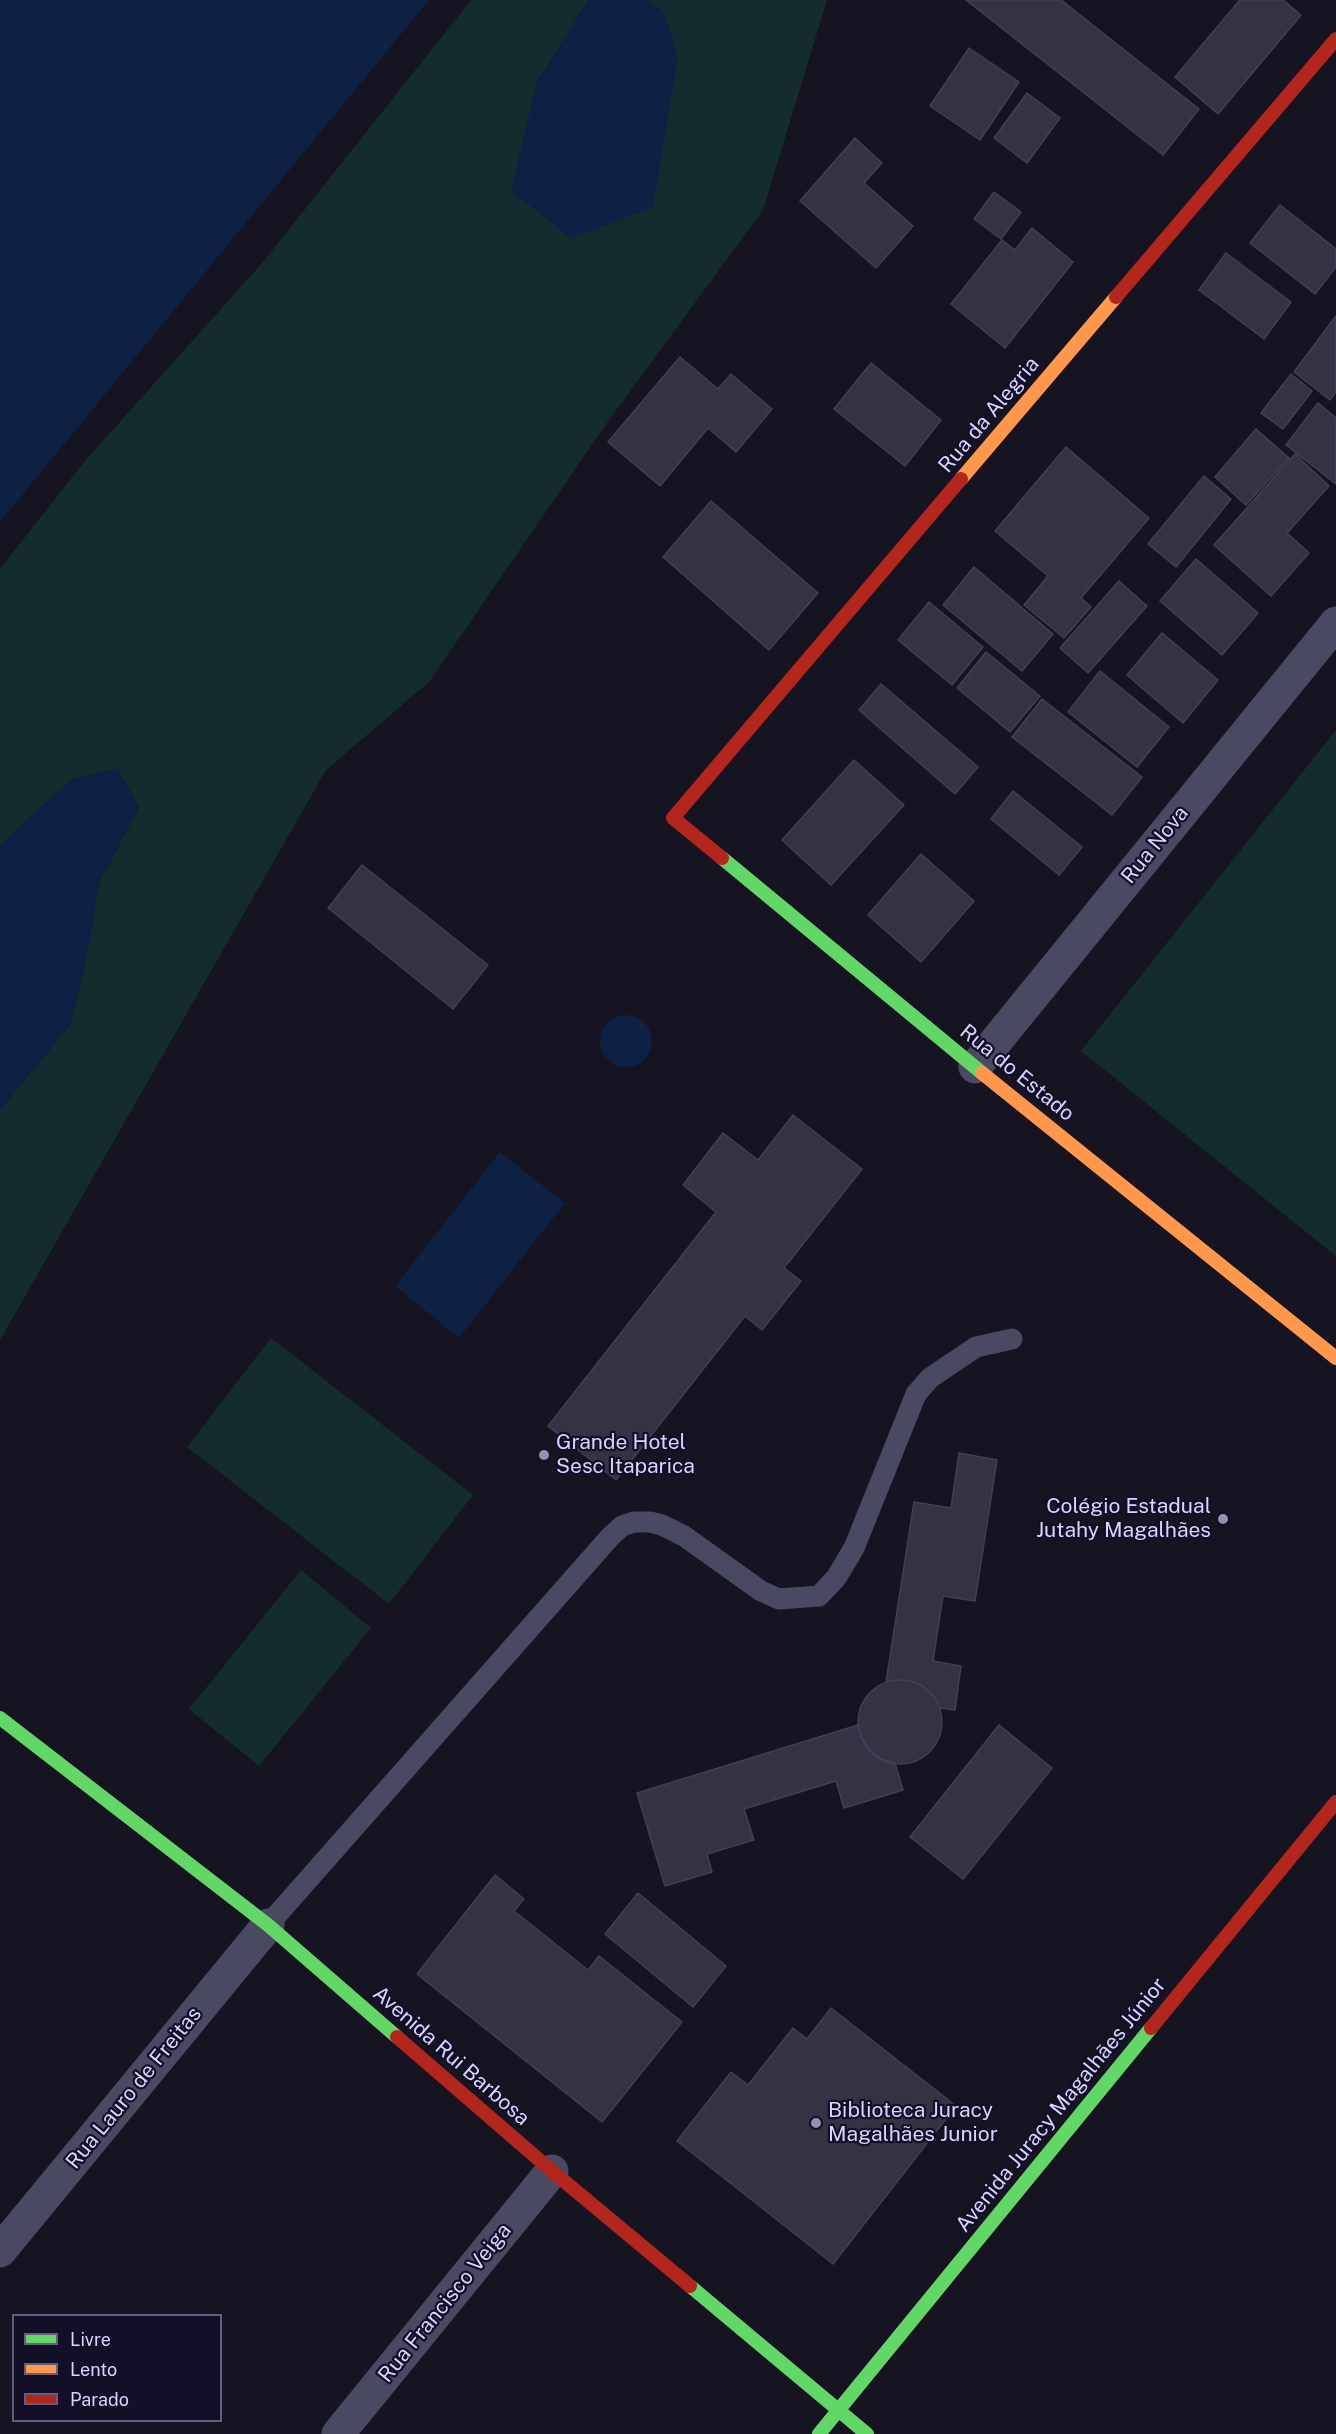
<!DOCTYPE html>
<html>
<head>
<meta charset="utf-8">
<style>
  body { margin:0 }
  #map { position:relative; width:1336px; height:2434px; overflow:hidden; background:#161421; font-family:"Public Sans",sans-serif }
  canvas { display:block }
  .legend { position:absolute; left:12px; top:2314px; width:210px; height:108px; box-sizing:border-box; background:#130f26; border:2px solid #625e7d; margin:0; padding:8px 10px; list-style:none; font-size:18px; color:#d9d4ff }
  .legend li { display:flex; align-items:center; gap:12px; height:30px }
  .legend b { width:30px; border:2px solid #625e7d }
</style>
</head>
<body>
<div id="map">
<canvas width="1336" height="2434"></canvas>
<ul class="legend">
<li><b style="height:8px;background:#63d668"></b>Livre</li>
<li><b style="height:8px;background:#ff974d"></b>Lento</li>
<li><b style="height:8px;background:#b3261e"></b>Parado</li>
</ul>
</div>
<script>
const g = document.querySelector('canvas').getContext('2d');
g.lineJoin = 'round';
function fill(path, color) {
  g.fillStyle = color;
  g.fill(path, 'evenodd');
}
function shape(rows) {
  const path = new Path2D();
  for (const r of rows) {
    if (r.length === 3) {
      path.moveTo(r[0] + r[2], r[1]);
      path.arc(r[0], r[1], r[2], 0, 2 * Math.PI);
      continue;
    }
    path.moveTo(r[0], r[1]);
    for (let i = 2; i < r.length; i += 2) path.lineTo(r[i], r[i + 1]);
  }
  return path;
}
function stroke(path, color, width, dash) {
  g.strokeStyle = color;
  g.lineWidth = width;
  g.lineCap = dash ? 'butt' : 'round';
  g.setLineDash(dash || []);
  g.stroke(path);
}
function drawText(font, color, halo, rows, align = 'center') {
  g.font = font + ' "Public Sans",sans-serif';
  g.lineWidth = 4.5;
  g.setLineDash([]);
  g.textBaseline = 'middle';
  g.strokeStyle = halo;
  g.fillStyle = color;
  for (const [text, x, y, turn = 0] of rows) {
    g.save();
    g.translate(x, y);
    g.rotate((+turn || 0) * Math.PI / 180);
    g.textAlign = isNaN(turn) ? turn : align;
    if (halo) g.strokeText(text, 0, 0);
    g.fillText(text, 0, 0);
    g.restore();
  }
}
fill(shape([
  [471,0,589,0,537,82,664,12,647,0,827,0,763,210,609,420,429,682,326,770,0,1340,0,1110,71,1023,87,954,99,882,139,807,117,769,71,780,0,845,0,569,84,462,263,262],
  [1336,730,1336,1256,1081,1051],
  [271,1338,473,1495,389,1604,187,1447],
  [301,1570,371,1628,259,1766,189,1709]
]), '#132c2d');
fill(shape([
  [0,0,429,0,0,522],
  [589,0,647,0,664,12,678,58,653,207,571,238,511,191,537,82],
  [117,769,139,807,99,882,87,955,71,1023,0,1110,0,845,71,780],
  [626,1041,26],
  [500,1152,565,1203,459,1338,395,1286]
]), '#0d2144');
const building = shape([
  [966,0,1061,0,1199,109,1163,155,966,0],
  [1240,0,1283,0,1301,15,1218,114,1175,77,1240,0],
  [969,48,1019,82,980,140,930,106,969,48],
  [1027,93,1060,118,1027,163,994,138,1027,93],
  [855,138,882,163,864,183,913,226,876,268,800,201,855,138],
  [994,192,1021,212,1001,239,974,219,994,192],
  [1280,205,1336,249,1336,267,1315,294,1250,243,1280,205],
  [1032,228,1073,262,1005,348,951,304,1002,240,1015,250,1032,228],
  [1226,253,1291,302,1264,339,1199,290,1226,253],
  [1336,316,1336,392,1330,400,1294,372,1336,316],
  [680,357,718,389,731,374,772,409,736,452,708,428,660,486,608,442,680,357],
  [871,363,941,420,905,466,834,409,871,363],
  [1291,374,1312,391,1283,429,1261,413,1291,374],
  [1318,403,1336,418,1336,484,1286,445,1318,403],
  [1256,429,1289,458,1246,505,1215,477,1256,429],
  [1066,447,1149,518,1081,598,1091,607,1064,638,1024,605,1048,576,995,531,1066,447],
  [1295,454,1329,486,1287,533,1309,553,1271,596,1214,545,1295,454],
  [1204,476,1231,499,1176,567,1148,544,1204,476],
  [711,501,818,593,769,650,663,557,711,501],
  [1196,559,1258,613,1222,655,1160,601,1196,559],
  [974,567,1053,634,1022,671,943,605,974,567],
  [1119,581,1147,606,1088,673,1060,648,1119,581],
  [929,602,983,647,952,685,898,640,929,602],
  [1162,633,1218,680,1183,723,1127,675,1162,633],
  [986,652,1040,696,1010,732,957,688,986,652],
  [1100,671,1169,727,1137,767,1068,712,1100,671],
  [881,684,978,767,955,794,859,710,881,684],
  [1042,699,1142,777,1112,815,1012,737,1042,699],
  [854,760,904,805,831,885,782,840,854,760],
  [1013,791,1082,847,1059,875,991,819,1013,791],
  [921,854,974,901,921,962,868,915,921,854],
  [362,865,488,965,453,1009,328,908,362,865],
  [793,1115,862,1169,784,1268,801,1281,762,1330,745,1316,616,1480,548,1426,716,1212,683,1185,723,1133,758,1160,793,1115],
  [959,1453,997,1460,975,1601,943,1596,933,1661,961,1666,955,1710,940,1708,934,1696,924,1687,912,1681,899,1680,886,1682,914,1502,951,1508,959,1453],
  [900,1722,42],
  [858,1725,862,1738,870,1750,881,1759,895,1763,903,1790,844,1808,836,1781,744,1809,754,1840,707,1854,712,1872,665,1886,637,1793,858,1725],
  [999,1725,1052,1768,963,1879,910,1837,999,1725],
  [495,1875,524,1899,514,1911,588,1970,599,1956,682,2022,602,2122,417,1974,495,1875],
  [638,1893,726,1966,693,2007,605,1934,638,1893],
  [831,2008,956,2106,833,2264,677,2141,731,2072,748,2085,793,2028,807,2039,831,2008]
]);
fill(building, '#343243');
stroke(building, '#433f54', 1.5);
stroke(shape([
  [268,1925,610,1537,622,1526,634,1522,650,1522,662,1525,684,1536,761,1591,779,1599,819,1596,836,1578,854,1548,916,1394,930,1378,976,1347,1012,1339]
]), '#4a4962', 21);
stroke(shape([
  [975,1067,1336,623],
  [0,2251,268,1925],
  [338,2434,552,2171]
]), '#4a4962', 33);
stroke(shape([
  [722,858,982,1073],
  [0,1718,268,1925,397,2037],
  [690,2286,867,2434],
  [819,2434,1151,2028]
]), '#63d668', 14);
stroke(shape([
  [961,479,1116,297],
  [982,1073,1336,1358]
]), '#ff974d', 14);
stroke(shape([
  [1116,297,1336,39],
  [722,858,673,818,961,479],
  [1151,2028,1336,1802],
  [397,2037,552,2171,690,2286]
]), '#b3261e', 14);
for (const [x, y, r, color] of [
  [544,1455,6,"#9591b1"],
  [1223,1519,6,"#9591b1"],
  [816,2123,6,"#9591b1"]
]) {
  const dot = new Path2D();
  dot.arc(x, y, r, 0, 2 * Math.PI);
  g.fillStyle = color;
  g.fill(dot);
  stroke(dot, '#130f26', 2);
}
drawText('21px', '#d9d4ff', '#130f26', [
  ["Rua da Alegria",989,415,-50],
  ["Rua Nova",1155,845,-51],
  ["Rua do Estado",1017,1073,39],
  ["Avenida Rui Barbosa",451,2056,41],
  ["Rua Lauro de Freitas",134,2088,-51],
  ["Avenida Juracy Magalhães Júnior",1061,2105,-51],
  ["Rua Francisco Veiga",445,2303,-51]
]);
drawText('21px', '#d9d4ff', '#130f26', [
  ["Grande Hotel",556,1443],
  ["Sesc Itaparica",556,1467],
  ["Colégio Estadual",1211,1507,"right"],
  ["Jutahy Magalhães",1211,1531,"right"],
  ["Biblioteca Juracy",828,2111],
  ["Magalhães Junior",828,2135]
], 'left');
</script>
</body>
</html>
